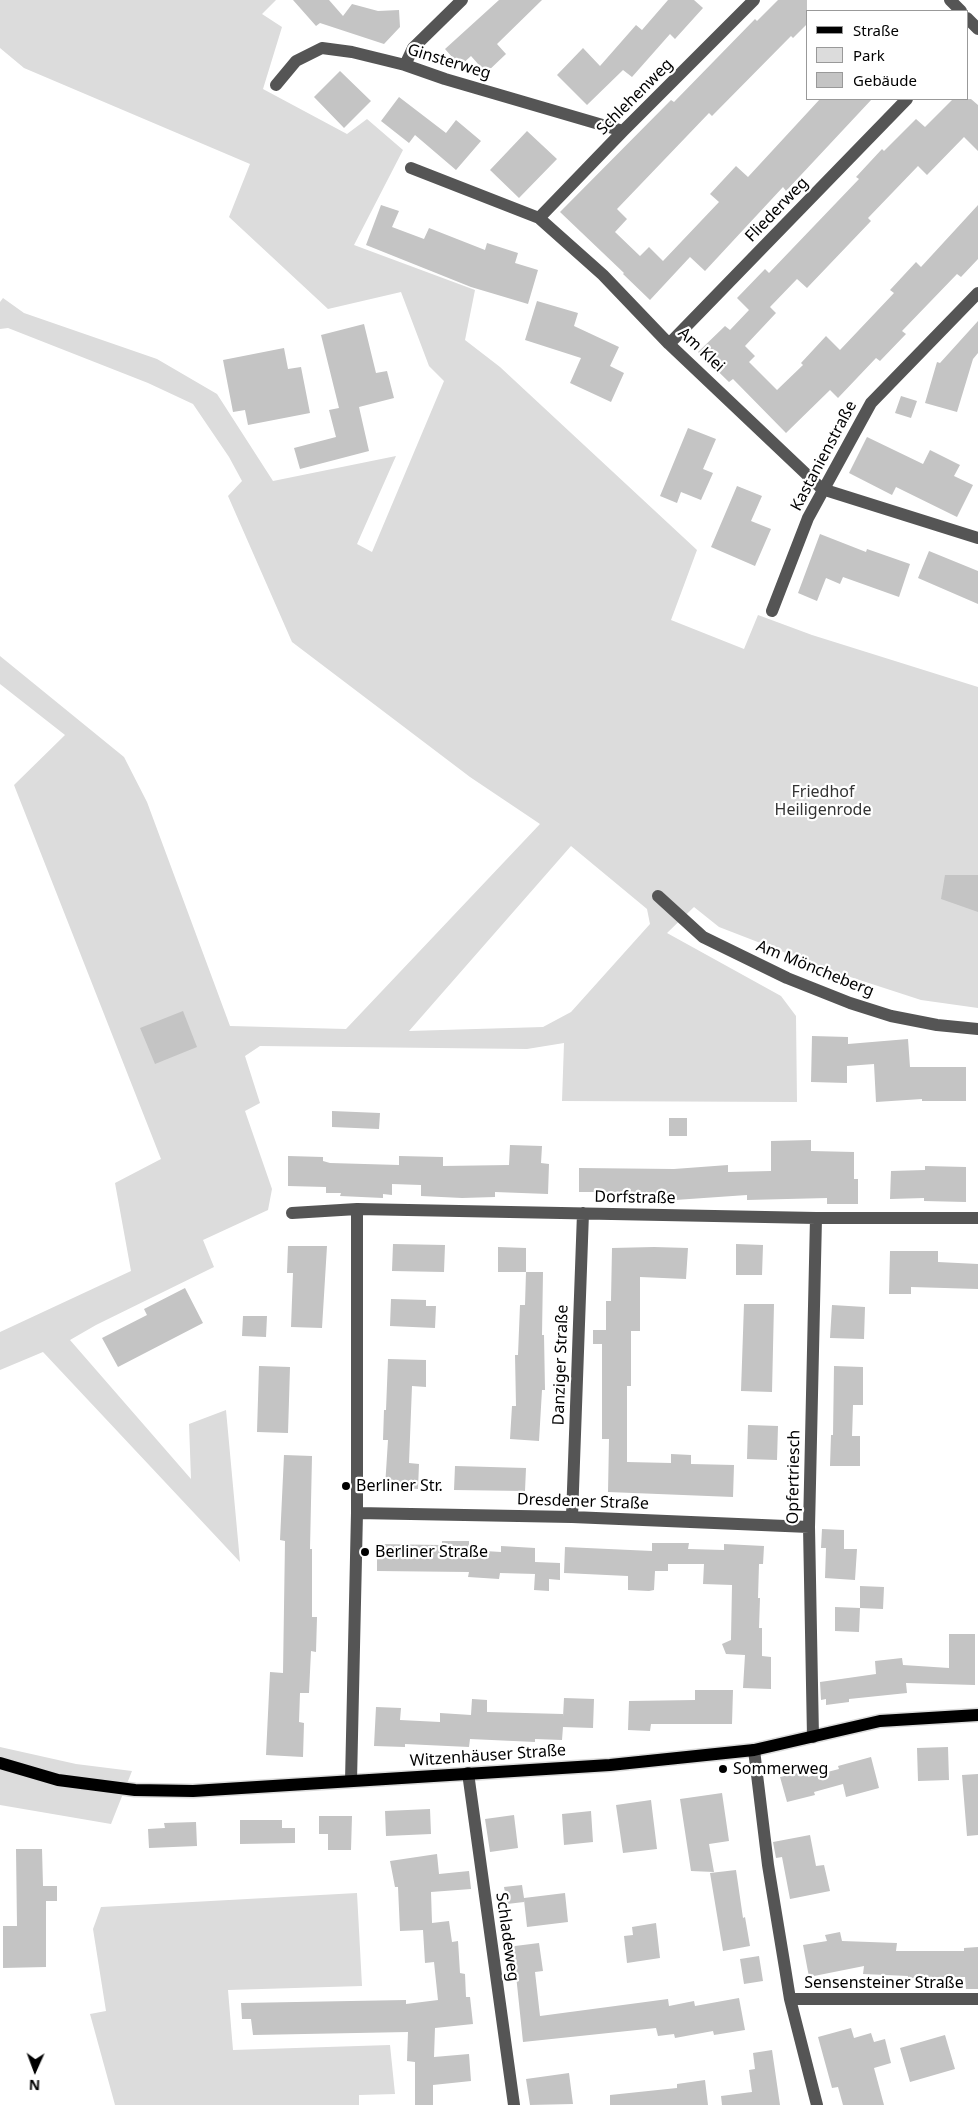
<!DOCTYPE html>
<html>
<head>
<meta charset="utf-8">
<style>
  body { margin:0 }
  #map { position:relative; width:978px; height:2105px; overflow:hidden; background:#fff; font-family:"Noto Sans",sans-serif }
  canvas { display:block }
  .legend { position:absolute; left:806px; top:10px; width:162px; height:90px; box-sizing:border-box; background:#fff; border:1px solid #999; margin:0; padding:6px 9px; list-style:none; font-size:15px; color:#000 }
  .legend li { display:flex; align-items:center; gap:10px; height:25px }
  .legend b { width:25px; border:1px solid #999 }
  .north { position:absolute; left:10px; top:2045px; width:50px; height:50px; -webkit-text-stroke:4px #fff; paint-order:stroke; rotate:182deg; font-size:14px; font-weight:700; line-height:20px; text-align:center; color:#000 }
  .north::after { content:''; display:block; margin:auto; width:18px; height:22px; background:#000; clip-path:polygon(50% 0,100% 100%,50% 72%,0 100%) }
</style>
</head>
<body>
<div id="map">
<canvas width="978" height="2105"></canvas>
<ul class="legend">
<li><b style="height:6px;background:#000"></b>Straße</li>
<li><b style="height:14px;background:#dcdcdc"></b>Park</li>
<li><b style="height:14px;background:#c4c4c4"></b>Gebäude</li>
</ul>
<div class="north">N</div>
</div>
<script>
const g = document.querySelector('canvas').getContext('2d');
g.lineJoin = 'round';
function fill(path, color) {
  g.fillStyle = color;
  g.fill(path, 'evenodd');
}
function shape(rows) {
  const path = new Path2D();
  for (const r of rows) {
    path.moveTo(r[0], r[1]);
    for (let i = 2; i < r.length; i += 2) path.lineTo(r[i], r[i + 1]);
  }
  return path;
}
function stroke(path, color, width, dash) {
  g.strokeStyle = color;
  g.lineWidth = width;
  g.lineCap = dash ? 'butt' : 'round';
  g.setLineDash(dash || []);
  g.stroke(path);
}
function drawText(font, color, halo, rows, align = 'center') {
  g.font = font + ' "Noto Sans",sans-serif';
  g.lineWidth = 4.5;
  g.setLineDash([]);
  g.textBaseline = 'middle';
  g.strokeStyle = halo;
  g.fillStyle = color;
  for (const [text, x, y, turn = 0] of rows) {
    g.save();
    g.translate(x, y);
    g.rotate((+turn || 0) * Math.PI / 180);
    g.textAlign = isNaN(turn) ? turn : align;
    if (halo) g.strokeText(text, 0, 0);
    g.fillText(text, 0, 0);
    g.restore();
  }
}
fill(shape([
  [0,0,276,0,262,14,282,27,263,89,347,134,367,119,403,150,354,245,475,290,465,340,500,367,697,550,671,620,744,649,758,615,812,635,978,687,978,1008,921,1000,838,973,719,927,694,907,667,933,781,996,796,1016,797,1102,562,1101,564,1043,527,1049,260,1046,245,1056,260,1103,245,1111,272,1189,268,1210,203,1240,214,1267,96,1325,70,1340,191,1479,189,1424,226,1410,240,1562,43,1352,0,1370,0,1332,131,1271,115,1183,161,1159,14,785,65,735,0,684,0,656,124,757,147,802,230,1026,346,1029,540,824,470,777,292,642,228,496,242,481,229,457,193,404,148,383,8,328,0,329,0,302,3,298,24,313,157,359,217,394,273,481,396,456,357,544,372,552,444,381,429,366,401,292,328,309,229,217,250,164,24,68,0,48],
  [571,846,647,909,650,924,571,1012,543,1027,409,1031],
  [0,1747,76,1764,132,1771,111,1824,0,1805],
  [357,1893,362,1986,228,1990,233,2050,390,2045,395,2094,359,2095,359,2105,115,2105,90,2014,106,2011,93,1929,101,1907]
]), '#dcdcdc');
fill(shape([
  [293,0,329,0,343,16,352,4,378,11,399,10,400,27,384,44,320,23,316,26],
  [499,0,542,0,497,44,506,54,486,73,471,56,460,66,445,49],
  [668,0,694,0,703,8,675,39,670,34,632,77,623,70,587,105,557,75,583,48,600,66,636,25,642,30],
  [778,0,807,0,807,24,793,38,791,36,712,116,709,113,617,209,627,219,615,232,640,256,649,247,663,261,719,202,710,194,736,166,748,177,820,99,872,99,786,191,783,187,705,271,690,257,650,300,623,274,624,273,560,212,671,100,674,102,755,19,757,21],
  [340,71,371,101,344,128,314,97],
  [399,97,446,133,456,120,481,141,456,170,415,135,409,143,381,121],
  [953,99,971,99,978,105,978,151,964,137,927,175,918,166,868,218,871,221,807,288,797,279,770,307,776,313,745,346,755,356,749,362,777,390,803,365,801,363,826,336,840,350,894,293,890,290,916,262,921,267,978,205,978,259,961,277,957,274,902,331,906,334,880,361,876,358,838,398,830,390,786,433,733,379,729,382,698,352,725,326,730,330,749,310,737,298,765,269,769,273,859,179,856,177,882,149,884,151,916,119,925,127],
  [527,131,557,159,519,198,490,170],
  [381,205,399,211,392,227,424,239,429,228,485,250,487,243,518,253,515,263,538,270,528,304,471,287,366,245],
  [537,301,578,313,574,326,619,347,610,366,624,373,611,402,570,383,581,358,525,340],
  [978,321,978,353,973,359,957,412,925,403,937,362,940,363],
  [364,324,376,373,387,371,394,398,359,407,369,451,300,469,294,448,336,437,329,410,339,408,321,335],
  [284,348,288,369,301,367,310,413,248,425,245,410,233,412,223,360],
  [901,396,917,401,911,418,895,413],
  [688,428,716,439,703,469,713,473,701,500,681,492,677,503,660,496],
  [867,437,923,464,930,450,960,465,954,476,973,485,957,517,896,487,892,495,849,473],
  [737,486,762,496,751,521,771,529,755,566,711,547],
  [820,534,866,552,867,549,910,564,899,597,843,577,840,584,826,578,817,601,798,593],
  [929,551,978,571,978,604,918,578],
  [945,875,978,875,978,912,941,899],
  [183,1011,197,1047,155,1064,140,1028],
  [812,1036,848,1037,848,1044,908,1039,910,1067,966,1067,966,1101,922,1101,922,1099,876,1102,874,1064,847,1066,847,1083,811,1082],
  [332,1111,380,1113,379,1129,332,1127],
  [669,1118,687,1118,687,1136,669,1136],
  [811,1140,811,1151,854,1152,854,1179,858,1179,858,1204,827,1204,827,1198,747,1200,747,1195,675,1200,675,1195,624,1195,624,1192,579,1192,579,1168,674,1169,728,1165,728,1172,771,1171,771,1141],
  [510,1145,542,1146,541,1163,549,1164,548,1194,495,1192,495,1197,462,1198,421,1196,421,1185,392,1184,392,1195,383,1194,383,1198,340,1196,341,1193,326,1193,326,1187,288,1186,288,1156,323,1157,323,1161,330,1163,399,1165,399,1156,443,1157,443,1166,509,1165],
  [925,1166,966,1167,966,1202,924,1201,924,1198,890,1199,891,1171,925,1170],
  [393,1244,445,1245,444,1272,392,1271],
  [736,1244,763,1245,762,1275,736,1275],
  [288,1246,327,1246,322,1328,291,1327,293,1273,287,1273],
  [498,1247,526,1248,526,1272,498,1272],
  [654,1247,688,1248,686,1279,640,1277,640,1331,631,1331,631,1386,627,1386,627,1462,671,1463,671,1454,691,1455,691,1464,734,1465,733,1497,608,1492,609,1439,602,1439,602,1344,593,1344,593,1330,606,1330,606,1301,611,1301,612,1248],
  [890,1251,938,1251,938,1262,978,1264,978,1289,911,1287,911,1294,889,1294],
  [526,1272,543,1272,542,1335,544,1335,545,1390,542,1390,539,1441,510,1439,512,1406,516,1406,515,1355,518,1355,520,1305,525,1305],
  [185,1288,203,1323,118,1367,102,1338,147,1315,144,1309],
  [391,1299,426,1300,426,1306,436,1306,435,1328,390,1326],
  [744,1304,774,1304,772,1392,741,1391],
  [832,1305,865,1307,864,1339,830,1338],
  [243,1316,267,1316,266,1337,242,1336],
  [388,1359,426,1360,426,1387,412,1386,409,1463,419,1464,418,1489,385,1487,388,1440,383,1440,384,1410,386,1410],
  [259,1366,290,1367,288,1433,257,1432],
  [834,1366,863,1367,863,1405,853,1405,852,1436,860,1436,860,1466,830,1466,831,1435,833,1435],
  [748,1425,778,1426,777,1460,747,1459],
  [284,1455,312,1456,310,1549,312,1549,312,1617,317,1617,316,1652,311,1651,309,1693,300,1693,299,1722,304,1723,303,1757,266,1755,270,1672,283,1673,285,1541,280,1540],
  [455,1466,526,1468,525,1491,454,1490],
  [822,1529,844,1530,844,1549,857,1549,855,1580,825,1578,826,1548,821,1548],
  [442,1541,469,1541,469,1550,501,1552,501,1546,535,1548,535,1562,560,1563,560,1580,549,1579,549,1591,534,1590,535,1574,500,1573,499,1579,468,1577,469,1572,377,1571,377,1544,442,1545],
  [652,1543,689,1543,688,1549,724,1550,724,1544,764,1546,763,1564,759,1564,758,1598,760,1598,759,1628,762,1628,762,1656,771,1657,771,1689,743,1688,745,1655,726,1654,722,1644,731,1640,732,1585,703,1584,704,1564,668,1564,668,1571,655,1571,654,1590,649,1591,628,1590,628,1576,564,1573,565,1547,652,1551],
  [860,1586,884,1587,883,1609,860,1608],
  [835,1607,860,1608,859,1632,835,1631],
  [949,1634,975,1634,975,1685,906,1683,907,1693,849,1699,849,1702,826,1705,826,1699,821,1700,820,1682,876,1674,875,1661,902,1658,903,1665,949,1668],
  [695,1690,733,1690,732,1724,651,1724,650,1731,628,1730,629,1701,695,1700],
  [564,1698,594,1699,593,1728,563,1727,562,1740,535,1739,535,1742,470,1739,469,1747,405,1744,405,1747,374,1746,376,1707,401,1708,400,1720,440,1722,440,1713,471,1715,472,1699,487,1700,487,1712,563,1714,563,1717],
  [948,1747,949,1780,918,1781,917,1748],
  [871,1757,879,1788,846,1797,843,1784,814,1792,815,1795,787,1802,780,1777,807,1771,808,1777,839,1769,838,1766],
  [978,1774,978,1835,967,1836,962,1775],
  [722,1793,729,1841,709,1844,714,1872,691,1871,680,1799],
  [651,1800,657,1849,623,1853,616,1805],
  [430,1809,431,1834,386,1836,385,1811],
  [591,1811,593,1842,564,1845,562,1814],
  [514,1815,518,1848,490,1852,485,1819],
  [319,1816,352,1816,351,1850,328,1850,328,1834,319,1834],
  [240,1820,282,1820,282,1828,295,1828,295,1843,240,1844],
  [196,1822,197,1846,149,1848,148,1829,165,1828,164,1823],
  [810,1835,816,1866,824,1865,830,1891,790,1899,782,1857,776,1858,773,1842],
  [16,1849,42,1849,43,1886,57,1886,57,1901,46,1901,46,1967,3,1968,3,1926,17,1926],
  [437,1854,439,1874,469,1871,471,1889,431,1892,432,1923,449,1921,452,1942,458,1941,460,1973,465,1974,466,1997,470,1997,473,2024,435,2028,434,2057,469,2054,471,2081,433,2085,433,2105,415,2105,415,2062,407,2061,408,2032,253,2035,251,2019,242,2019,241,2003,406,2000,406,2004,438,2000,434,1962,425,1963,423,1930,400,1931,398,1887,395,1887,390,1861],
  [736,1870,743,1918,745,1917,750,1946,723,1951,710,1873],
  [522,1885,524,1898,565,1893,568,1922,527,1927,524,1900,524,1902,507,1904,504,1887],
  [656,1923,660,1958,627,1963,624,1936,633,1935,632,1927],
  [840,1932,842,1941,897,1943,896,1951,964,1951,964,1948,978,1947,978,1989,966,1989,965,1977,908,1978,908,1976,863,1974,864,1966,809,1977,803,1945,827,1941,825,1935],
  [539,1943,543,1971,535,1972,540,2016,668,1999,669,2006,694,2001,695,2006,739,1998,745,2030,714,2035,713,2031,675,2038,674,2034,658,2036,656,2028,523,2042,516,1975,512,1975,507,1947],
  [759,1956,763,1981,744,1984,740,1959],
  [851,2028,854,2038,871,2033,874,2042,885,2039,891,2063,874,2068,884,2105,843,2105,838,2087,832,2088,818,2037],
  [945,2035,955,2069,910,2082,900,2048],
  [772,2050,780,2105,722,2105,721,2096,752,2092,749,2070,755,2069,753,2053],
  [569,2073,573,2104,530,2105,526,2079],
  [705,2080,708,2105,610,2105,610,2095,677,2088,677,2084]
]), '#c4c4c4');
const major = shape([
  [0,1763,58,1780,135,1790,193,1791,610,1765,754,1750,880,1721,978,1715]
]);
stroke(major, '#dbdbdb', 15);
stroke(shape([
  [950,0,961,11],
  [967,18,978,29],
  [405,65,413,48,462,0],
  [276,85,296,61,322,48,352,52,405,65,445,79,623,131],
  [411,168,539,218,603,275,669,344,822,489,978,538],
  [539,218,623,131,754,0],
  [669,344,907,99],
  [772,611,808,518,871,403,978,293],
  [658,896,703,937,787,978,850,1003,891,1016,937,1025,978,1029],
  [292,1213,357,1209,816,1218,978,1218],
  [357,1513,572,1517,809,1527],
  [572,1517,583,1213],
  [813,1737,809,1527,816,1218],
  [754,1750,768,1865,785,1968,790,1999,817,2105],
  [468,1773,514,2105],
  [351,1781,357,1513,357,1209],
  [790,1999,978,1999]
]), '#555', 12);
stroke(major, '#000', 12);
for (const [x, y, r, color] of [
  [346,1486,5,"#000"],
  [365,1552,5,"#000"],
  [723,1769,5,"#000"]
]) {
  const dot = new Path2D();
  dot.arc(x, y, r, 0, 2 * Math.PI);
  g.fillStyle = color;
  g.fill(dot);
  stroke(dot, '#fff', 2);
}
drawText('16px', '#000', '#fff', [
  ["Ginsterweg",449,62,17],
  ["Schlehenweg",635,97,-45],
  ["Fliederweg",777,210,-46],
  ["Am Klei",701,350,43],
  ["Kastanienstraße",824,456,-62],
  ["Am Möncheberg",815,969,22],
  ["Dorfstraße",635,1198,1],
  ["Danziger Straße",561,1365,-88],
  ["Opfertriesch",794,1477,-89],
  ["Dresdener Straße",583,1502,2],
  ["Witzenhäuser Straße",488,1756,-4],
  ["Schladeweg",507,1937,82],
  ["Sensensteiner Straße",884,1983]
]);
drawText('16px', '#333', '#fff', [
  ["Friedhof",823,792],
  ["Heiligenrode",823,810]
]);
drawText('16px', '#000', '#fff', [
  ["Berliner Str.",356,1486],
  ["Berliner Straße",375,1552],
  ["Sommerweg",733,1769]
], 'left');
</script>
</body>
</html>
